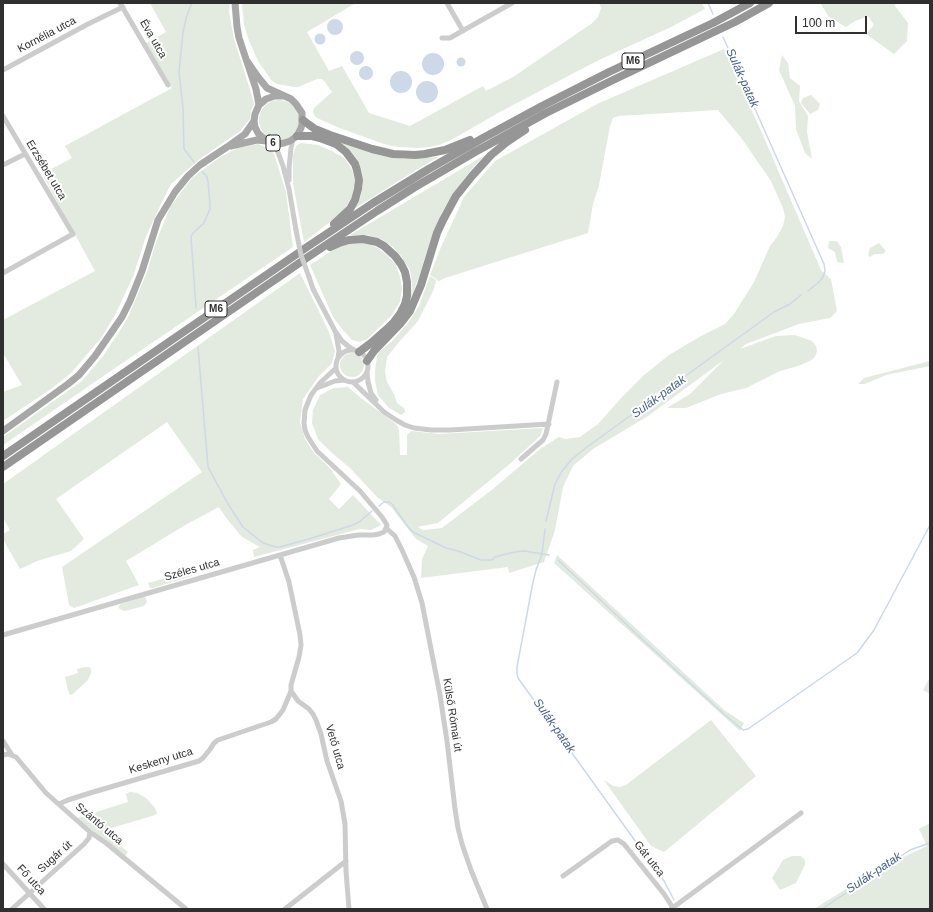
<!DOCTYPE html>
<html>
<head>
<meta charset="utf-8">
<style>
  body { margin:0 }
  #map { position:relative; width:933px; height:912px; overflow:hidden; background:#fff; font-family:Arial,sans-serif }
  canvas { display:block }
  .frame { position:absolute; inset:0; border:4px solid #2f2f2f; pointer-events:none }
  .scale { position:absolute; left:795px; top:16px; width:72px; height:18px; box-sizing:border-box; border:2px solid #2f2f2f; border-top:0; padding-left:5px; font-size:12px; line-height:14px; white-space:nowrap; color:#2f2f2f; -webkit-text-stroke:3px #fff; paint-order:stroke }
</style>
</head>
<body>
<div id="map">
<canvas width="933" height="912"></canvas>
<div class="frame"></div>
<div class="scale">100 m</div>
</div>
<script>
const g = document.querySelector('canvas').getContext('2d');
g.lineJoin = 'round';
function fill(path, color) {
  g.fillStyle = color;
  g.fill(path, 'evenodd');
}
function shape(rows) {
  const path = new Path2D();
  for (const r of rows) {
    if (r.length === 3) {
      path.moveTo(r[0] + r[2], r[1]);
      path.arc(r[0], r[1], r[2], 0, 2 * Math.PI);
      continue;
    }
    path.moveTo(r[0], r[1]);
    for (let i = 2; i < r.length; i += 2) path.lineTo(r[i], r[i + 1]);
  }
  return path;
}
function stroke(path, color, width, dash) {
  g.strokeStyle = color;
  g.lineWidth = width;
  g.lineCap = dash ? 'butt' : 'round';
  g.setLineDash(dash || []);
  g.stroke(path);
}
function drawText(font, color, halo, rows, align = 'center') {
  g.font = font + ' Arial,sans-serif';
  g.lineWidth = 4;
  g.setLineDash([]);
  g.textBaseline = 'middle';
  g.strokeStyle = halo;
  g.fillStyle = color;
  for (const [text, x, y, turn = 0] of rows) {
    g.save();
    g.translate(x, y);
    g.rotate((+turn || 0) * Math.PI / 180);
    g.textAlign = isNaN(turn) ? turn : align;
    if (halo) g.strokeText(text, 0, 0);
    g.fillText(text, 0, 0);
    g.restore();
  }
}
fill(shape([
  [150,3,230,3,229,12,234,39,242,64,254,103,251,111,250,119,240,131,200,159,171,184,160,206,145,239,134,274,116,313,102,337,71,373,51,389,3,421,3,392,22,385,3,353,3,320,95,271,42,174,72,158,65,146,172,88,146,43,166,32],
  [242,3,353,3,354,4,307,32,329,71,342,66,369,113,410,126,483,86,486,91,513,77,591,24,598,17,601,8,599,3,702,3,705,9,671,27,599,60,570,75,498,113,453,139,439,145,429,147,418,148,398,147,384,144,337,127,317,118,315,116,313,112,314,108,332,92,325,82,322,79,317,79,298,87,294,87,277,84,272,81,258,61,248,38,244,25],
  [823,3,896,3,895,6,908,23,907,41,894,54,866,34,874,25,868,16,855,21,846,27,829,17,821,4],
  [724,49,762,133,821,270,831,279,837,311,830,318,799,324,746,344,740,349,776,336,795,335,812,341,816,346,817,351,815,357,810,361,798,366,780,371,746,388,721,394,686,408,667,408,690,394,724,360,648,416,593,449,573,466,563,487,555,530,544,562,509,573,508,567,421,578,422,559,428,546,416,539,391,507,377,497,350,468,332,453,318,439,312,423,313,410,320,395,334,388,348,387,361,398,396,424,399,429,400,455,407,455,407,435,411,431,439,434,543,428,540,436,512,462,438,523,422,526,418,527,423,530,442,528,493,489,540,449,559,437,565,439,580,437,598,424,623,396,644,375,669,355,701,336,725,324,734,314,754,282,770,246,777,237,783,226,785,217,783,208,771,181,742,139,718,110,618,116,613,118,610,126,599,185,593,204,588,233,445,278,439,281,430,275,441,247,464,197,495,161,597,104],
  [782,55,788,63,790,78,800,86,799,101,808,116,807,132,812,159,805,153,796,129,795,106,779,70],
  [811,95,820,104,818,110,810,114,801,103,803,98],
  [279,120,20],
  [335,140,379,155,403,159,438,157,416,170,354,209,361,196,363,183,362,170,357,160,350,150],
  [301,143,318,145,332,151,344,158,353,171,355,184,352,197,345,208,334,219,304,242,293,184,293,155,296,146],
  [258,144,271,149,274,154,286,192,293,247,118,366,3,445,3,437,82,381,103,356,118,334,128,317,147,272,155,245,170,207,192,178,220,157,238,148],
  [485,155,471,170,457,188,442,212,434,232,426,254,421,271,411,299,412,283,410,270,401,256,392,246,381,239,367,235,350,235],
  [829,241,837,241,841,247,844,263,837,262,835,252,828,248],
  [355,243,366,243,378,248,388,256,396,265,400,277,402,288,400,302,392,315,367,339,360,342,352,340,343,330,333,317,310,265,335,249,343,245],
  [879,243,886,251,883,254,874,254,870,257,868,255,870,248],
  [300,273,329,332,335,351,332,363,319,376,303,399,300,422,305,439,314,453,329,467,341,484,329,499,339,509,353,495,381,525,371,530,360,529,254,557,253,550,260,547,242,537,227,519,219,507,187,524,126,561,139,585,74,608,69,605,62,567,202,472,167,422,56,499,84,539,71,551,37,561,20,569,3,539,3,534,10,530,3,518,3,484],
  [430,276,436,280,434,289,418,321,399,342,387,357,385,371,387,382,394,394,397,403,405,409,405,412,401,415,389,408,378,395,375,380,375,370,377,357,379,352,392,341,408,323,419,306],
  [352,365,12],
  [930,361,930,366,886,375,865,384,858,384,864,378],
  [557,555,724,710,744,723,740,731,554,563],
  [191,571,192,576,153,588,150,588,148,583],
  [143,597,145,597,146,599,147,602,144,606,125,611,121,610,119,608,119,606,121,604],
  [85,667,89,667,91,669,91,673,88,680,74,693,71,695,69,694,65,677,78,673,77,669],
  [930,677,930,694,923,690],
  [711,720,756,776,664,852,651,846,604,780,613,786,620,787,626,785],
  [130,792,137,793,146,798,155,808,157,813,155,815,105,830,106,834,128,852,125,856,91,830,77,818,128,802,126,794],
  [930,823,930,909,814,909,878,869,927,846,919,829],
  [792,856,801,856,805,860,805,865,796,883,780,890,772,878,783,860]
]), '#e3eadf');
fill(shape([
  [335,27,8],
  [320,39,5.5],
  [357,58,7],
  [433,64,11],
  [461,62,4.5],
  [366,73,7],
  [401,82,11],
  [427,92,11]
]), '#cdd9e8');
stroke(shape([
  [192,3,187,15,183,32,179,72,183,108,184,149,194,162],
  [708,3,713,14],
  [723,37,824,264,825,271,823,277,819,282,808,291],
  [196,308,191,237,193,233,204,223,210,209,210,204,208,182,207,177,202,171],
  [198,347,208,467,228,504,243,527,263,543,276,547,280,547,309,539,353,525,359,522,372,511],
  [379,506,384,502,389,502,392,504,408,527,413,532,446,548,458,551,481,560,492,560,495,557,515,552,524,551,549,555],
  [546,521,555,484,562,471,572,459,587,447,774,312,790,304,801,295],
  [545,529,542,554,536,570,533,582,517,667,517,673,518,678,664,881,674,900],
  [558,560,643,640,725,715,743,730,748,729,857,653,874,630,930,525],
  [822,909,910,850,930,843]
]), '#cdd9e8', 1.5);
stroke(shape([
  [120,3,168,85],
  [447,3,463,31],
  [442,38,450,38,457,34,512,3],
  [3,70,88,24,123,7],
  [3,116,73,234,3,273],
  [275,144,283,166,289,189,296,230],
  [3,165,25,154],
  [289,180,289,168,291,148,293,139],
  [309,277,313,289,335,331,342,341,348,346,354,350],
  [336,334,339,351,338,358],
  [352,366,16],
  [336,368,320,383,311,395,305,410,304,423,305,430,308,437,317,451,360,491,382,517,387,525,386,528],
  [367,372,368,382,371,393,376,400],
  [353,382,384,412,396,420,405,425,414,428,431,430,450,430,549,424],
  [317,388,335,381,344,380],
  [521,459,543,440,546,434,557,382],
  [386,528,395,536,402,550,414,577,422,603,440,695,447,741,455,809,458,828,462,844,471,870,487,909],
  [280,555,289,582,300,635,301,645,299,657,291,685,291,691,298,701,309,709,313,714,316,720,321,734,327,761,341,801,345,824,346,871,349,909],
  [3,635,339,538,358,535,373,535,379,534,384,532,386,528],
  [3,741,12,755],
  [3,755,8,754,16,757,46,793,90,832,106,843,186,909],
  [59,804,68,800,90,793,199,761,203,758,211,748,214,743,218,740,271,722,276,719,283,710,291,691],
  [3,864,44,909],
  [563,876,612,841,618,840,624,844,664,894,673,908],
  [12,909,84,844,89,838,90,832],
  [285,909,346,861],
  [671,909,801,813]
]), '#ccc', 5);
stroke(shape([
  [235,3,237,27,239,38,256,89,259,105],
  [247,61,258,77,267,88,291,99,296,104,302,113,302,124,301,128,297,136,290,141,284,143,278,144,272,143,262,137,258,133,255,127,254,121,255,114,259,105,266,99,275,96,284,96],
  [231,146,257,140,266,141],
  [3,431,68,384,79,375,95,356,122,317,130,301,142,271,158,220,175,192,188,176,200,165,227,147,245,134,254,121]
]), '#a7a7a7', 7);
stroke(shape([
  [303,120,308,124,315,129,330,135,372,149,393,154,415,155,425,154,445,150,470,140],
  [297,136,312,136,320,138,336,144,346,152,355,164,357,170,359,180,358,189,355,200,350,209,334,224],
  [330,247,339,243,349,240,363,239,377,242,384,246,395,256,401,264,405,272,407,282,407,296,405,304,400,314,394,322,388,328,371,343,359,352],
  [367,361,374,351,400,324,410,311,421,285,437,233,443,220,456,196,472,176,491,155,507,142,525,130],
  [3,456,307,247,373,203,427,170,483,138,542,106,609,72,713,23,750,3],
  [3,467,308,257,377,211,415,187,475,152,546,113,613,80,716,31,735,22,769,3]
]), '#969696', 8);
stroke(shape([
  [296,230,301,255,309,277]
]), '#ccc', 5);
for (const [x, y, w] of [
  [633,61,22],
  [273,143,14],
  [216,309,22]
]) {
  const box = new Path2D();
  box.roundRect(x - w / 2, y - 8, w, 16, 3);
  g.fillStyle = '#fff';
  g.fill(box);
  stroke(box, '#2f2f2f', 1);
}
drawText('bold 10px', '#2f2f2f', null, [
  ["M6",633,61],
  ["6",273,143],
  ["M6",216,309]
]);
drawText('11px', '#2f2f2f', '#fff', [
  ["Kornélia utca",47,35,-28],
  ["Éva utca",153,39,60],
  ["Erzsébet utca",46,170,59],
  ["Széles utca",192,570,-16],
  ["Külső Római út",452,715,81],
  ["Vető utca",335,747,74],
  ["Keskeny utca",161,761,-17],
  ["Szántó utca",99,824,40],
  ["Sugár út",55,857,-42],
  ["Gát utca",649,859,52],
  ["Fő utca",31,880,48]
]);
drawText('italic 12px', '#476287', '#fff', [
  ["Sulák-patak",742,78,66],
  ["Sulák-patak",659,397,-36],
  ["Sulák-patak",554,726,55],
  ["Sulák-patak",874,873,-34]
]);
</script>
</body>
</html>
